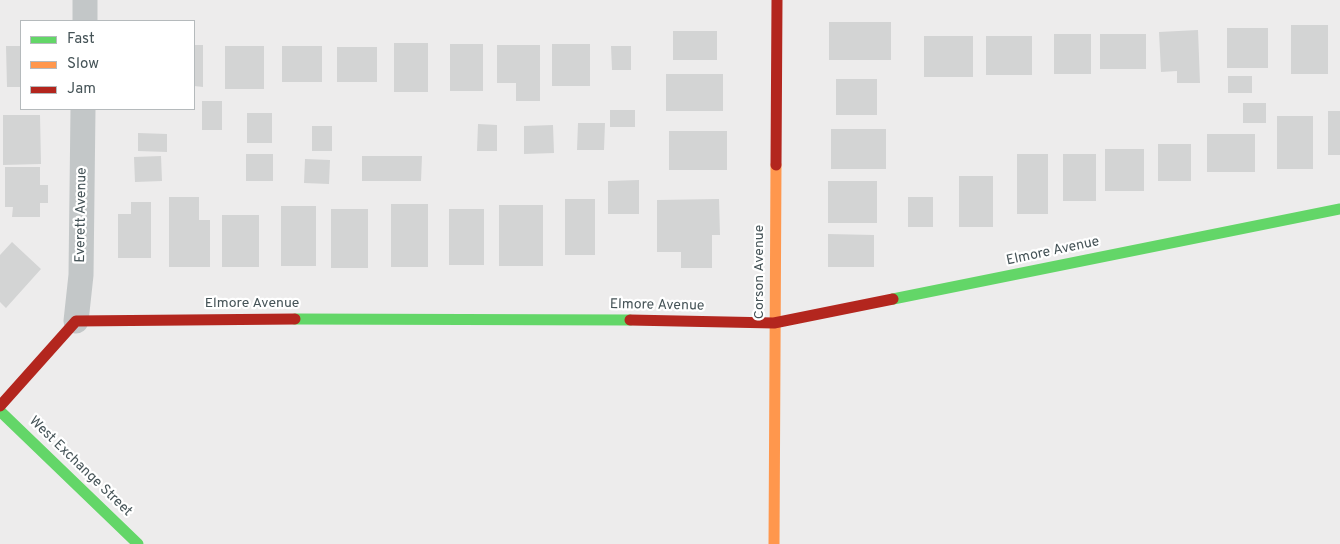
<!DOCTYPE html>
<html>
<head>
<meta charset="utf-8">
<style>
  body { margin:0 }
  #map { position:relative; width:1340px; height:544px; overflow:hidden; background:#edecec; font-family:Overpass,sans-serif }
  canvas { display:block }
  .legend { position:absolute; left:20px; top:20px; width:175px; height:90px; box-sizing:border-box; background:#fff; border:1px solid #b5babc; margin:0; padding:6px 9px; list-style:none; font-size:15px; color:#455357 }
  .legend li { display:flex; align-items:center; gap:10px; height:25px }
  .legend b { width:25px; border:1px solid #b5babc }
</style>
</head>
<body>
<div id="map">
<canvas width="1340" height="544"></canvas>
<ul class="legend">
<li><b style="height:6px;background:#63d668"></b>Fast</li>
<li><b style="height:6px;background:#ff974d"></b>Slow</li>
<li><b style="height:6px;background:#b3261e"></b>Jam</li>
</ul>
</div>
<script>
const g = document.querySelector('canvas').getContext('2d');
g.lineJoin = 'round';
function fill(path, color) {
  g.fillStyle = color;
  g.fill(path, 'evenodd');
}
function shape(rows) {
  const path = new Path2D();
  for (const r of rows) {
    path.moveTo(r[0], r[1]);
    for (let i = 2; i < r.length; i += 2) path.lineTo(r[i], r[i + 1]);
  }
  return path;
}
function stroke(path, color, width, dash) {
  g.strokeStyle = color;
  g.lineWidth = width;
  g.lineCap = dash ? 'butt' : 'round';
  g.setLineDash(dash || []);
  g.stroke(path);
}
function drawText(font, color, halo, rows, align = 'center') {
  g.font = font + ' Overpass,sans-serif';
  g.lineWidth = 4.5;
  g.setLineDash([]);
  g.textBaseline = 'middle';
  g.strokeStyle = halo;
  g.fillStyle = color;
  for (const [text, x, y, turn = 0] of rows) {
    g.save();
    g.translate(x, y);
    g.rotate((+turn || 0) * Math.PI / 180);
    g.textAlign = isNaN(turn) ? turn : align;
    if (halo) g.strokeText(text, 0, 0);
    g.fillText(text, 0, 0);
    g.restore();
  }
}
fill(shape([
  [829,22,891,22,891,60,829,60],
  [1291,25,1328,25,1328,74,1291,74],
  [1227,28,1268,28,1268,68,1227,68],
  [1198,30,1200,83,1177,83,1177,71,1161,72,1159,32],
  [673,31,717,31,717,60,673,60],
  [1054,34,1091,34,1091,74,1054,74],
  [1100,34,1146,34,1146,69,1100,69],
  [924,36,973,36,973,77,924,77],
  [986,36,1032,36,1032,75,986,75],
  [394,43,428,43,428,92,394,92],
  [450,44,483,44,483,91,450,91],
  [552,44,590,44,590,86,552,86],
  [194,45,203,45,203,87,194,86],
  [497,45,540,45,540,101,516,101,516,83,497,83],
  [6,46,21,46,21,87,7,87],
  [225,46,264,46,264,89,225,89],
  [282,46,322,46,322,82,282,82],
  [611,46,631,46,631,70,612,70],
  [337,47,377,47,377,82,337,82],
  [666,74,723,74,723,111,666,111],
  [1228,76,1252,76,1252,93,1228,93],
  [836,79,877,79,877,115,836,115],
  [202,101,222,101,222,130,202,130],
  [1243,103,1266,103,1266,123,1243,123],
  [610,110,635,110,635,127,610,127],
  [1328,111,1340,111,1340,155,1328,155],
  [247,113,272,113,272,143,247,143],
  [3,115,40,115,41,164,3,165],
  [1277,116,1313,116,1313,169,1277,169],
  [578,123,605,123,604,150,577,150],
  [478,124,497,125,497,151,477,151],
  [553,125,554,153,524,154,524,126],
  [312,126,332,126,332,151,312,151],
  [831,129,886,129,886,169,831,169],
  [669,131,727,131,727,170,669,170],
  [138,133,167,134,167,152,138,151],
  [1207,134,1255,134,1255,172,1207,172],
  [1158,144,1191,144,1191,181,1158,181],
  [1105,149,1144,149,1144,191,1105,191],
  [246,154,273,154,273,181,246,181],
  [1017,154,1048,154,1048,214,1017,214],
  [1063,154,1096,154,1096,201,1063,201],
  [161,156,162,181,135,182,134,157],
  [362,156,422,156,421,181,362,181],
  [305,159,330,160,329,184,304,183],
  [5,167,40,167,40,185,48,185,48,203,40,203,40,217,12,217,13,207,5,207],
  [959,176,993,176,993,227,959,227],
  [639,180,639,214,608,214,608,181],
  [828,181,877,181,877,223,828,223],
  [169,197,199,197,199,220,210,220,210,267,169,267],
  [908,197,933,197,933,227,908,227],
  [565,199,595,199,595,255,565,255],
  [719,199,720,235,712,235,712,268,681,268,681,252,657,252,657,200],
  [131,202,151,202,151,258,118,258,118,214,131,214],
  [391,204,428,204,428,267,391,267],
  [499,205,543,205,543,266,499,266],
  [281,206,316,206,316,266,281,266],
  [331,209,368,209,368,268,331,268],
  [449,209,484,209,484,265,449,265],
  [222,215,259,215,259,267,222,267],
  [828,234,874,235,874,267,828,267],
  [12,242,41,269,6,308,0,302,0,255]
]), '#d3d4d4');
stroke(shape([
  [85,0,85,21],
  [76,321,81,275,83,109]
]), '#c3c7c8', 25);
stroke(shape([
  [893,299,1340,209],
  [295,319,630,320],
  [0,411,138,544]
]), '#63d668', 11);
stroke(shape([
  [774,544,776,165]
]), '#ff974d', 11);
stroke(shape([
  [776,165,777,0],
  [630,320,774,323,893,299],
  [0,406,76,321,295,319]
]), '#b3261e', 11);
drawText('14px', '#455357', '#fff', [
  ["Everett Avenue",82,215,-89],
  ["Elmore Avenue",1053,252,-12],
  ["Corson Avenue",760,272,-90],
  ["Elmore Avenue",252,304],
  ["Elmore Avenue",657,306,1],
  ["West Exchange Street",80,467,44]
]);
</script>
</body>
</html>
